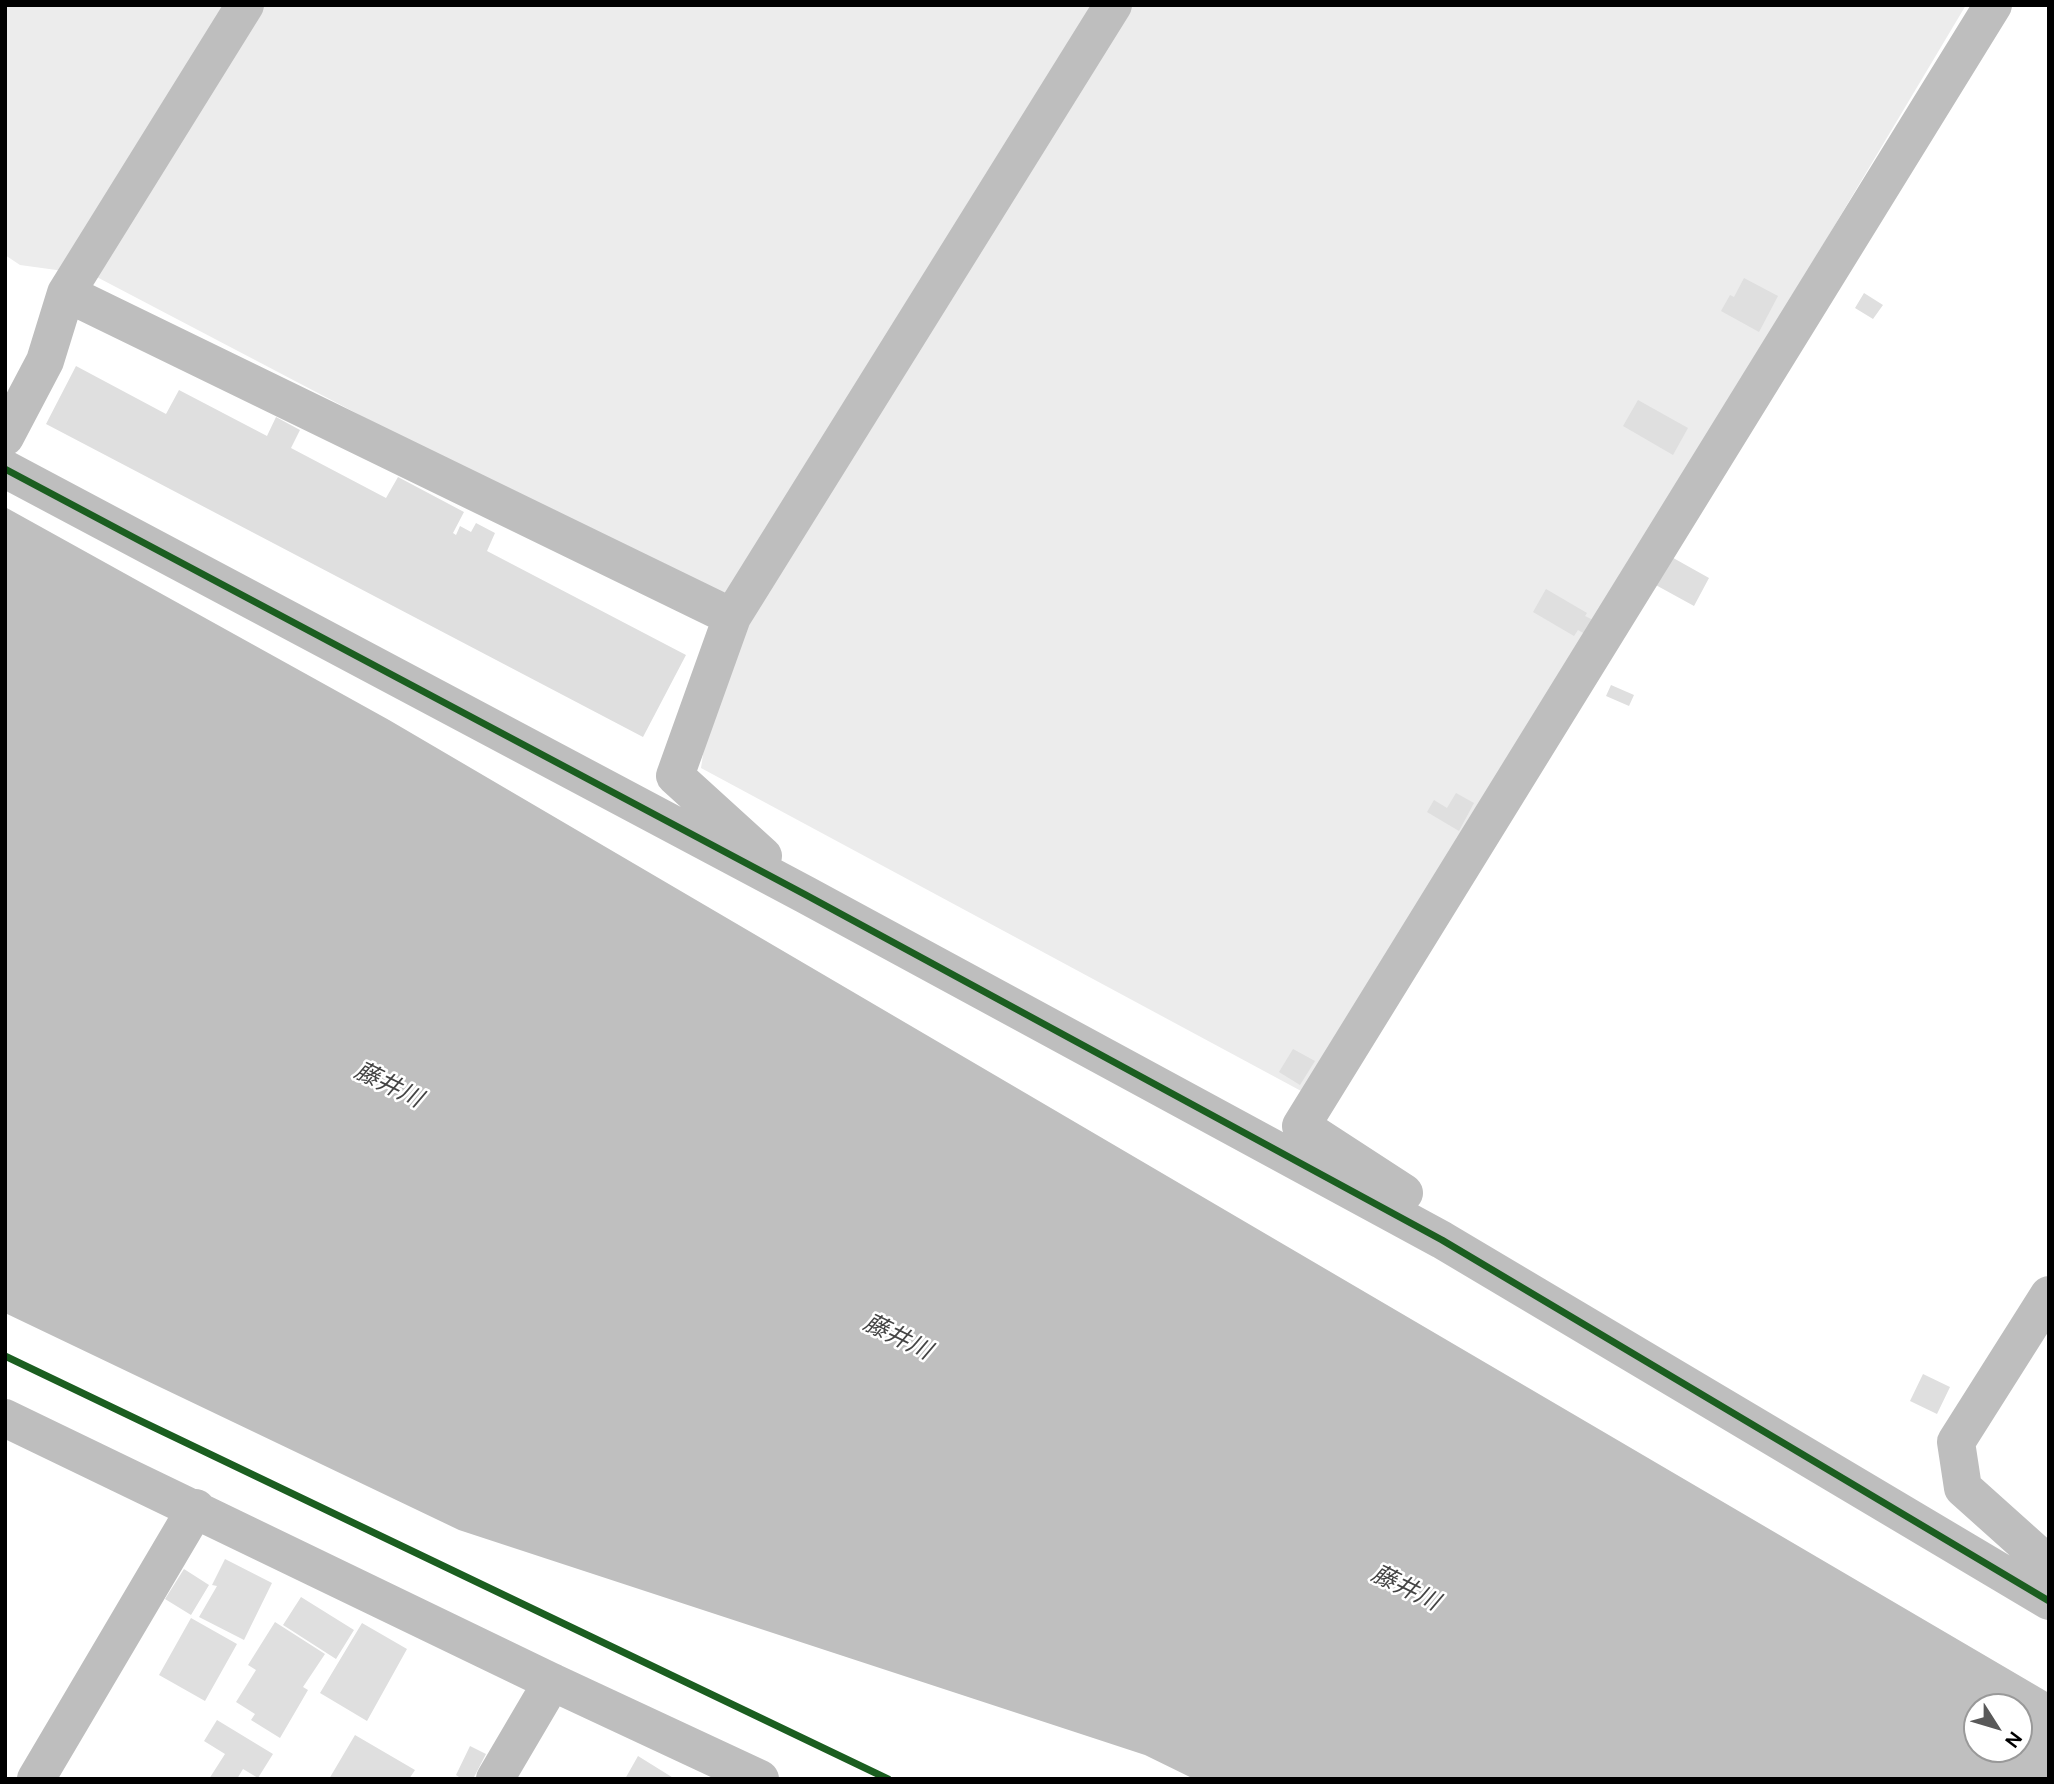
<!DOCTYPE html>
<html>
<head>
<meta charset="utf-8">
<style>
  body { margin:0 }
  #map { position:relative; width:2054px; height:1784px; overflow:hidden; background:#fff; font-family:"DM Sans",sans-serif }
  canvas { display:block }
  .frame { position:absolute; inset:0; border:7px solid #000; pointer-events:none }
  .north { position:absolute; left:1963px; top:1693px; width:70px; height:70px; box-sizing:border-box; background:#fff; border:2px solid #999; border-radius:50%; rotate:127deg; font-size:19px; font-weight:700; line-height:28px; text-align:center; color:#000 }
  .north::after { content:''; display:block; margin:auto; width:24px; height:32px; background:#595959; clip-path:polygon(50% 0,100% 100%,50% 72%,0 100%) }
</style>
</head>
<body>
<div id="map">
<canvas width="2054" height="1784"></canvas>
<div class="frame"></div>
<div class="north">N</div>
</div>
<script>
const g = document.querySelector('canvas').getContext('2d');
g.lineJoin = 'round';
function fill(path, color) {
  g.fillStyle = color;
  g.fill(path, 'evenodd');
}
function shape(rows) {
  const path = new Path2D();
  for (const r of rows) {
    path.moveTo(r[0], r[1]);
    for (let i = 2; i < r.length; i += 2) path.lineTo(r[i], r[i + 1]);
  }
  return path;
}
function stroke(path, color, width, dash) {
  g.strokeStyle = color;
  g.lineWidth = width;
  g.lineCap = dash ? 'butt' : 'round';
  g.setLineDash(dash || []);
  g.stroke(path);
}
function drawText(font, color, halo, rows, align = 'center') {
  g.font = font + ' "DM Sans","Noto Sans JP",sans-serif';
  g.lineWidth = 5;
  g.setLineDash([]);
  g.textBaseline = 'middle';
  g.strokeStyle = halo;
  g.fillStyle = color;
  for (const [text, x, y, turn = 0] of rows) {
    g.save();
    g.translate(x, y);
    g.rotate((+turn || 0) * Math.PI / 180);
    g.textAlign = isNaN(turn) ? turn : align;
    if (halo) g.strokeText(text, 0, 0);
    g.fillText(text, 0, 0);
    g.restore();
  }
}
fill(shape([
  [5,5,1966,5,1792,297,1303,1092,701,768,712,694,743,616,93,275,20,265,5,255]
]), '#ececec');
fill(shape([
  [5,507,389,720,2049,1693,2049,1779,1194,1779,1145,1755,459,1530,5,1313],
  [1977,1707,2019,1707,2019,1749,1977,1749]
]), '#bfbfbf');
fill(shape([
  [1744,278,1778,296,1759,332,1721,311,1730,295,1734,297],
  [1864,293,1883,305,1873,319,1855,308],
  [76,366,166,414,179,390,267,436,276,417,300,430,291,448,386,498,398,477,464,512,453,533,456,535,460,526,471,532,476,523,495,533,487,551,686,655,643,737,46,424],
  [1638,400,1688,428,1673,455,1623,426],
  [1659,550,1709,578,1694,606,1643,578],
  [1546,589,1587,613,1585,616,1593,620,1585,634,1578,630,1574,636,1533,612],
  [1611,685,1634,695,1629,706,1606,696],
  [1456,793,1474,803,1459,831,1427,812,1434,800,1447,808],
  [1293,1049,1315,1061,1300,1085,1279,1072],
  [1923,1374,1950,1387,1937,1414,1910,1401],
  [225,1559,272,1583,244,1640,199,1617,217,1586,212,1585],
  [184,1569,209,1585,191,1615,165,1599],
  [301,1597,354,1630,336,1659,283,1625],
  [191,1618,237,1644,205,1701,159,1675],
  [275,1622,325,1654,303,1687,308,1690,280,1738,251,1720,255,1714,236,1702,256,1670,248,1665],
  [362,1623,407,1649,367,1721,320,1693],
  [217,1720,273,1754,258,1778,243,1769,237,1779,209,1779,225,1754,204,1741],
  [355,1735,415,1770,409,1779,329,1779],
  [470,1746,486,1754,473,1779,462,1779,456,1775],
  [638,1756,675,1779,625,1779]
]), '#dfdfdf');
stroke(shape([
  [66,293,732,617],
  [5,437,45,361,66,293,245,5],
  [5,469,806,895,1442,1240,2049,1601],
  [763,856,675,776,732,617,1113,5],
  [1404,1193,1301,1126,1993,5],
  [2049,1295,1956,1442,1963,1488,2049,1565],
  [5,1418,552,1682,760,1779],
  [36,1779,196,1508],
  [495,1779,552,1682]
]), '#bebebe', 38);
stroke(shape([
  [5,469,806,895,1442,1240,2049,1601],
  [5,1356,888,1779]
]), '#1b5e20', 7);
drawText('italic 24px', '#444', '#fff', [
  ["藤井川",388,1086,26],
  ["藤井川",897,1338,26],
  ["藤井川",1405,1589,26]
]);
</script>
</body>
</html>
